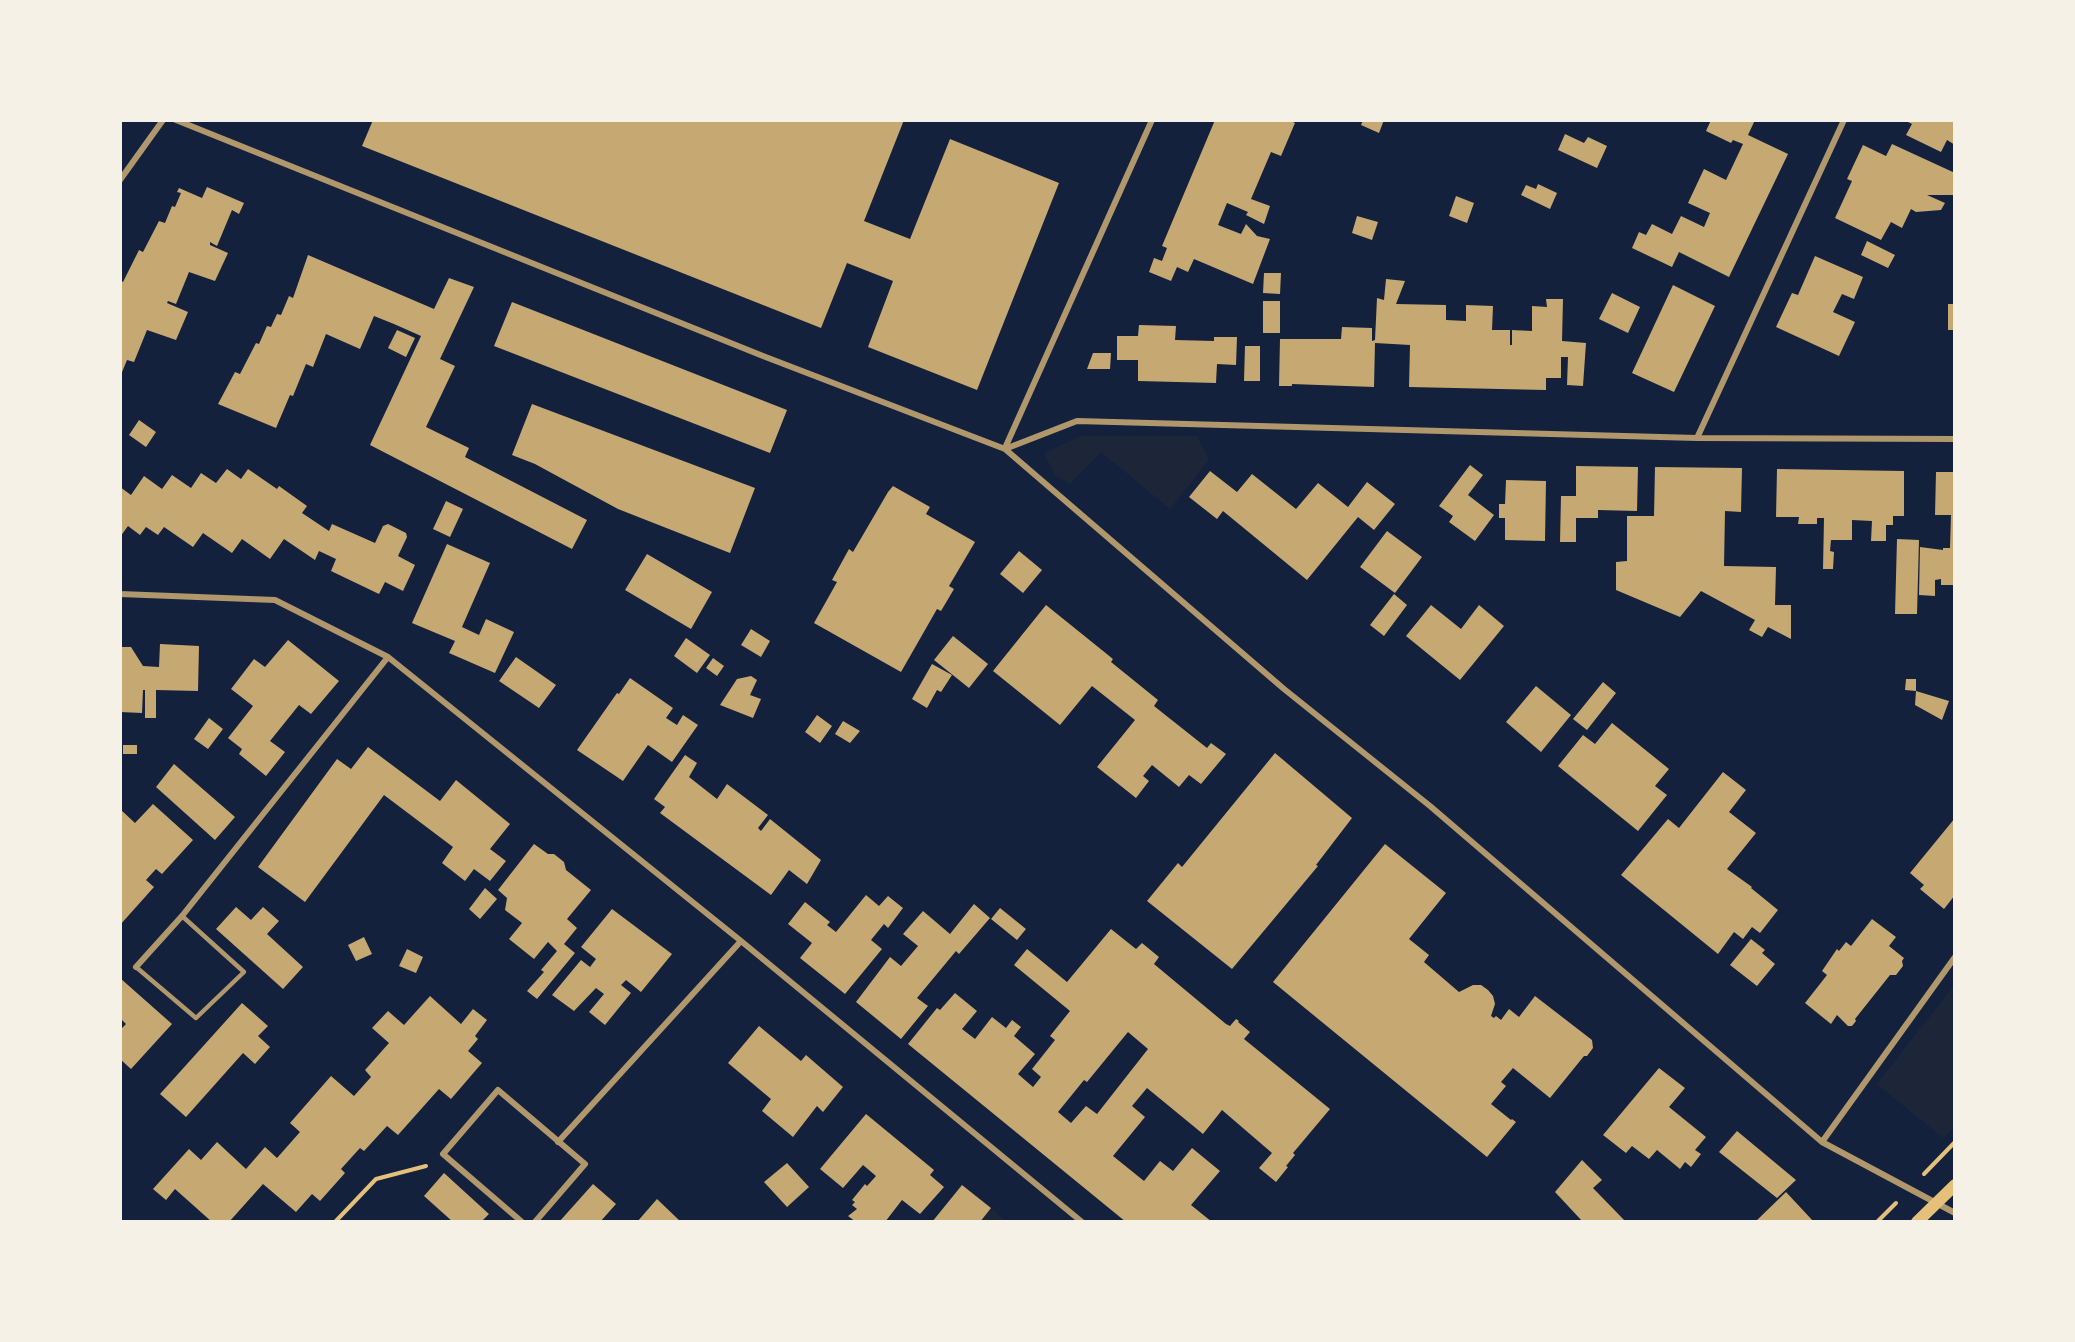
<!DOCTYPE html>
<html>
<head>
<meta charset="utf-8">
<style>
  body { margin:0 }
  #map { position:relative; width:2075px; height:1342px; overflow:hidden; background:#14213d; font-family:"Alegreya Sans",sans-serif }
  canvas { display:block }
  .frame { position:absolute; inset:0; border:122px solid #f6f1e7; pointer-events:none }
</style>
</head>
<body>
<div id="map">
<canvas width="2075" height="1342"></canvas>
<div class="frame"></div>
</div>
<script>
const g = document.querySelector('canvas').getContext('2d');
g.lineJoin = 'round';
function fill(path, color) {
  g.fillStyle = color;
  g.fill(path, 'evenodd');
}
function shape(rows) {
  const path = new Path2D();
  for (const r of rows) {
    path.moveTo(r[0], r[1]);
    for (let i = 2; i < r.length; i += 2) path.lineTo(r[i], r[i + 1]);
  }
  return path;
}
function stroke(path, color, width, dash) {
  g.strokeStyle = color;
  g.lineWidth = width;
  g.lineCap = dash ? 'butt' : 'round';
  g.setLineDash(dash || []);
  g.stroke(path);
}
fill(shape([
  [1081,436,1197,436,1209,460,1170,509,1101,452,1070,484,1055,475,1044,453],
  [1955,984,1955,1127,1943,1138,1877,1084],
  [991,1208,1007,1222,980,1222]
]), '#1d2539');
fill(shape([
  [373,120,904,120,864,221,910,239,950,139,1059,183,977,390,868,347,893,281,847,263,821,328,362,146],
  [1215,120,1289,120,1295,123,1281,156,1271,152,1251,199,1270,206,1264,224,1246,215,1248,212,1227,203,1218,225,1241,234,1246,224,1257,236,1270,239,1253,284,1194,259,1188,272,1177,267,1171,281,1149,272,1154,258,1162,261,1167,248,1162,246],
  [1363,120,1384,120,1379,133,1361,125],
  [1711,120,1755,120,1748,135,1788,154,1729,277,1679,252,1672,267,1632,248,1639,232,1646,235,1652,224,1672,234,1681,216,1704,227,1710,213,1688,203,1704,169,1726,180,1743,144,1733,140,1731,143,1706,131],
  [1904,120,1955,120,1955,145,1947,140,1941,152,1906,135,1912,124],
  [1565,134,1584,143,1588,137,1607,146,1597,168,1558,150],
  [1892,144,1955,173,1955,195,1927,195,1945,203,1941,210,1916,212,1911,209,1902,228,1891,222,1881,240,1835,218,1852,181,1847,179,1863,145,1886,156],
  [1538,184,1557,193,1550,209,1521,195,1526,185,1536,189],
  [207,187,244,203,239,214,232,210,217,246,210,242,210,245,228,253,215,281,189,272,176,304,168,301,167,303,188,312,176,340,147,330,134,362,127,360,120,377,120,280,123,282,139,250,143,252,159,221,165,223,172,206,175,207,181,193,177,192,179,188,202,198],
  [1456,196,1474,203,1467,223,1449,216],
  [1357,216,1378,222,1372,240,1352,233],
  [1867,241,1895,255,1888,268,1861,255],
  [308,255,434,309,449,278,474,287,440,359,455,366,426,427,469,448,465,457,587,520,572,549,370,445,421,336,394,324,374,316,360,349,326,334,313,367,306,364,293,396,290,395,276,428,218,404,235,372,240,374,256,343,259,344,267,326,271,327,277,314,281,315,289,296,293,298],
  [1815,256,1863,277,1854,299,1842,294,1833,312,1855,322,1839,356,1776,327,1792,293,1798,295],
  [1264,273,1281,273,1280,294,1263,293],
  [1386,279,1405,281,1396,304,1446,305,1446,320,1466,321,1466,305,1493,306,1492,330,1510,330,1510,345,1512,345,1512,330,1532,331,1532,306,1547,307,1546,299,1563,299,1562,341,1586,343,1583,386,1567,385,1568,357,1561,357,1561,378,1546,378,1546,390,1409,387,1410,345,1375,343,1374,387,1292,384,1292,386,1279,386,1280,339,1341,339,1342,327,1372,328,1372,341,1375,340,1377,298,1384,300],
  [1673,285,1715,306,1674,392,1632,373],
  [1612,293,1640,307,1628,333,1599,319],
  [1263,301,1280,301,1280,333,1263,333],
  [512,302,787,410,770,453,494,346],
  [1948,304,1955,304,1955,330,1948,330],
  [1139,325,1176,326,1175,340,1214,341,1214,337,1237,337,1236,365,1217,364,1216,383,1138,381,1138,360,1117,360,1117,336,1138,336],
  [397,330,415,338,406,357,388,348],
  [1245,346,1260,346,1260,381,1244,381],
  [1093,353,1111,353,1110,369,1087,369],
  [532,404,755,488,730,553,618,509,535,464,512,455],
  [139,420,156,432,146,447,129,435],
  [1470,465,1483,475,1468,495,1494,515,1475,541,1449,522,1453,516,1439,506],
  [1576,466,1638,467,1637,511,1598,510,1598,518,1576,518,1576,542,1560,542,1561,496,1576,496],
  [1655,467,1742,468,1741,512,1725,511,1724,566,1776,567,1775,605,1791,605,1791,639,1768,627,1762,637,1749,630,1755,620,1701,591,1680,617,1616,590,1616,562,1627,561,1627,516,1654,516],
  [227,469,241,479,248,469,277,489,279,486,307,506,302,513,329,531,332,524,375,543,383,526,388,524,406,533,407,537,398,556,415,565,403,591,385,582,379,594,331,571,336,559,319,551,315,560,284,539,270,559,242,539,232,553,203,533,193,547,164,527,158,535,146,527,140,535,128,526,120,537,120,487,131,495,144,476,162,489,172,475,191,488,201,473,216,483],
  [1777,469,1904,471,1904,516,1893,516,1893,525,1886,525,1886,541,1871,541,1872,521,1852,520,1852,540,1831,540,1830,551,1834,552,1833,569,1823,569,1824,518,1817,518,1817,524,1798,524,1799,517,1776,517],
  [1210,471,1237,492,1252,474,1296,509,1318,483,1348,507,1367,482,1395,504,1374,530,1358,517,1307,580,1223,511,1217,519,1189,497],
  [1936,472,1955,472,1955,585,1941,585,1941,579,1935,580,1935,596,1919,595,1920,547,1943,550,1943,548,1950,548,1951,515,1935,515],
  [1506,480,1546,481,1545,541,1505,540,1505,518,1499,518,1499,504,1505,504],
  [893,486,930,507,926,514,975,542,949,586,954,589,941,611,937,609,901,672,814,623,837,582,832,580,849,549,853,552,888,492],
  [446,501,463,509,450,537,433,529],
  [1387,531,1422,557,1395,593,1360,567],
  [1897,539,1919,540,1917,614,1895,614],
  [447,544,490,563,462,627,479,635,486,619,514,632,495,673,449,653,455,641,412,623],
  [1019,551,1042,570,1023,593,1000,574],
  [647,554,712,592,691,629,625,590],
  [1394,594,1407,605,1384,636,1370,625],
  [1046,605,1113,659,1111,662,1158,700,1154,706,1207,748,1211,743,1226,754,1201,784,1189,775,1179,787,1152,765,1143,776,1149,781,1136,798,1097,767,1135,720,1092,686,1060,725,993,671],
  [1431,605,1461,629,1479,605,1504,626,1460,680,1406,636],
  [751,629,770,641,761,657,741,645],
  [953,636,988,664,969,688,934,660],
  [686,638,710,655,697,673,674,656],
  [288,640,339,681,311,714,299,705,270,741,285,752,266,776,239,754,242,749,228,738,253,706,231,689,254,659,265,667],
  [160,644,199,646,198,691,156,690,156,718,145,718,145,690,143,690,142,713,120,712,120,647,131,647,143,666,159,667],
  [516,657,556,685,539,708,499,681],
  [713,658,724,666,717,676,706,668],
  [932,664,952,675,941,692,937,690,927,708,912,699],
  [751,676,757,680,750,695,761,699,753,718,720,705,737,679],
  [630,678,673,708,666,718,677,725,683,715,698,725,672,762,648,745,623,781,577,750,617,693,619,694],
  [1906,679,1916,679,1916,691,1949,701,1942,720,1915,705,1916,691,1905,690],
  [1603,682,1616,693,1587,730,1573,719],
  [1536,686,1571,715,1541,752,1506,722],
  [817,715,832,726,820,743,805,732],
  [209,718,223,729,208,749,194,739],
  [843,721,860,731,850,743,835,734],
  [1612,723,1669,769,1655,786,1667,795,1638,831,1558,766,1583,735,1595,744],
  [123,745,137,745,137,754,123,754],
  [368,747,440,801,456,780,510,824,490,849,506,861,490,881,474,869,465,881,442,863,453,847,384,795,305,902,258,867,337,759,351,769],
  [1275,753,1352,818,1316,865,1318,866,1232,969,1147,901,1178,863,1182,867],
  [685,755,697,763,689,777,717,799,727,784,768,815,758,828,761,831,770,819,821,860,807,884,789,870,771,895,660,813,665,807,654,799],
  [174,764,235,817,215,840,156,787],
  [1723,772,1746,790,1729,812,1756,833,1727,869,1752,887,1751,888,1778,910,1760,933,1752,927,1743,939,1734,932,1718,954,1621,875,1668,819,1679,828],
  [153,804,193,840,162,874,156,869,146,880,154,887,120,925,120,809,135,823],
  [1955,818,1955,895,1944,909,1920,889,1924,885,1910,873],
  [534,844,548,854,554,854,564,862,566,870,591,890,567,919,577,928,564,944,575,953,537,999,527,991,544,972,541,970,557,951,548,942,534,959,509,939,522,923,505,910,507,898,498,890],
  [1385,844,1446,893,1409,939,1429,955,1424,962,1459,992,1473,985,1481,985,1488,990,1493,996,1495,1004,1491,1016,1494,1018,1496,1016,1501,1020,1509,1009,1519,1017,1535,996,1592,1040,1593,1048,1587,1056,1584,1056,1550,1098,1513,1068,1501,1082,1506,1086,1491,1104,1511,1120,1512,1119,1516,1122,1487,1157,1273,982],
  [485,888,497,899,480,919,469,909],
  [866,895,879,906,888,896,903,908,888,928,884,924,871,940,882,949,845,994,800,958,812,943,788,924,805,902,830,922,827,925,836,932],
  [974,904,990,918,959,954,956,951,917,998,928,1006,901,1039,856,1002,890,957,901,966,918,946,903,934,923,911,950,934],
  [236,907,251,920,263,907,279,921,267,934,303,967,283,989,216,929],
  [1000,908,1026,929,1017,940,991,919],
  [612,909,672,954,641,992,626,980,621,985,631,993,605,1025,589,1012,604,994,596,988,574,1011,552,995,581,960,590,967,596,959,581,947],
  [1872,919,1896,937,1889,946,1904,958,1902,961,1903,966,1896,975,1890,975,1855,1019,1856,1021,1852,1026,1848,1026,1837,1015,1831,1024,1805,1003,1827,975,1822,971,1837,949,1839,951,1846,942,1851,946],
  [1111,929,1136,949,1142,943,1159,957,1154,964,1226,1024,1230,1026,1236,1019,1239,1021,1238,1022,1250,1032,1244,1039,1330,1109,1293,1153,1295,1155,1286,1166,1288,1167,1276,1182,1259,1168,1272,1153,1222,1110,1203,1134,1147,1088,1132,1106,1145,1117,1113,1156,1144,1181,1160,1161,1173,1171,1192,1148,1220,1171,1191,1205,1212,1222,1126,1222,908,1044,937,1008,940,1010,955,993,977,1011,962,1029,975,1039,992,1017,1006,1028,1012,1020,1021,1027,1014,1036,1035,1054,1018,1074,1033,1087,1041,1077,1032,1069,1055,1040,1050,1036,1070,1011,1014,965,1027,949,1067,982],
  [1128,1032,1148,1049,1097,1114,1086,1106,1071,1123,1058,1112,1084,1080,1087,1082],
  [364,937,372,954,356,961,348,945],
  [1751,939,1765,950,1762,953,1775,964,1757,986,1730,965],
  [407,949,423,957,416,973,399,966],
  [120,978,172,1024,131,1069,120,1059,120,1030,126,1024,120,1018],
  [430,996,461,1024,473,1009,487,1020,475,1036,478,1039,468,1051,482,1063,451,1099,439,1089,398,1135,387,1126,364,1151,360,1148,341,1169,345,1173,320,1201,312,1194,296,1212,263,1184,229,1222,212,1222,175,1189,166,1200,153,1189,189,1149,201,1160,217,1142,246,1169,265,1147,277,1158,300,1132,290,1123,331,1076,354,1096,371,1077,365,1070,389,1043,372,1028,388,1011,404,1025],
  [242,1003,268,1026,258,1036,270,1047,255,1064,243,1053,186,1117,160,1094],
  [759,1026,801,1061,806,1055,843,1087,823,1112,817,1106,793,1137,762,1111,771,1099,728,1063],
  [1659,1068,1685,1088,1669,1107,1706,1137,1695,1150,1701,1154,1691,1167,1685,1162,1680,1169,1657,1150,1649,1159,1632,1146,1626,1153,1603,1135],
  [866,1114,934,1170,930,1175,944,1187,920,1214,902,1200,885,1222,856,1222,848,1216,857,1209,852,1205,855,1202,852,1200,865,1184,867,1186,876,1176,863,1165,843,1188,820,1169],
  [1737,1131,1796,1180,1777,1198,1719,1152],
  [1582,1160,1602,1180,1593,1188,1626,1222,1583,1222,1555,1192],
  [787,1163,809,1187,787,1207,764,1182],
  [444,1173,489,1214,481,1222,453,1222,424,1196],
  [593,1184,616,1204,600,1222,559,1222],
  [962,1185,991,1208,980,1222,932,1222],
  [1786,1192,1814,1222,1755,1222],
  [657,1199,681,1222,637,1222]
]), '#c6a872');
stroke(shape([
  [1924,1174,1955,1142],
  [335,1222,376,1179,426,1166],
  [1877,1222,1896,1203]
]), '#e5c07b', 4);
stroke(shape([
  [136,967,196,1018,244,972,182,916]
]), '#b1986c', 4.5);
stroke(shape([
  [176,120,763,356,1005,449,1284,689,1430,806,1822,1142,1955,1213],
  [120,180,163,120],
  [1697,438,1844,120],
  [1005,448,1152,120],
  [1005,449,1077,421,1697,438,1955,439],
  [120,594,275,600,388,657,741,941,1082,1222],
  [136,967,182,916,388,657],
  [558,1142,741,941],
  [1822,1142,1955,957],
  [522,1222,443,1154,498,1090,585,1164,535,1222]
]), '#b1986c', 6);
stroke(shape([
  [1917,1222,1955,1185]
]), '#e5c07b', 12);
</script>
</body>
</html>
